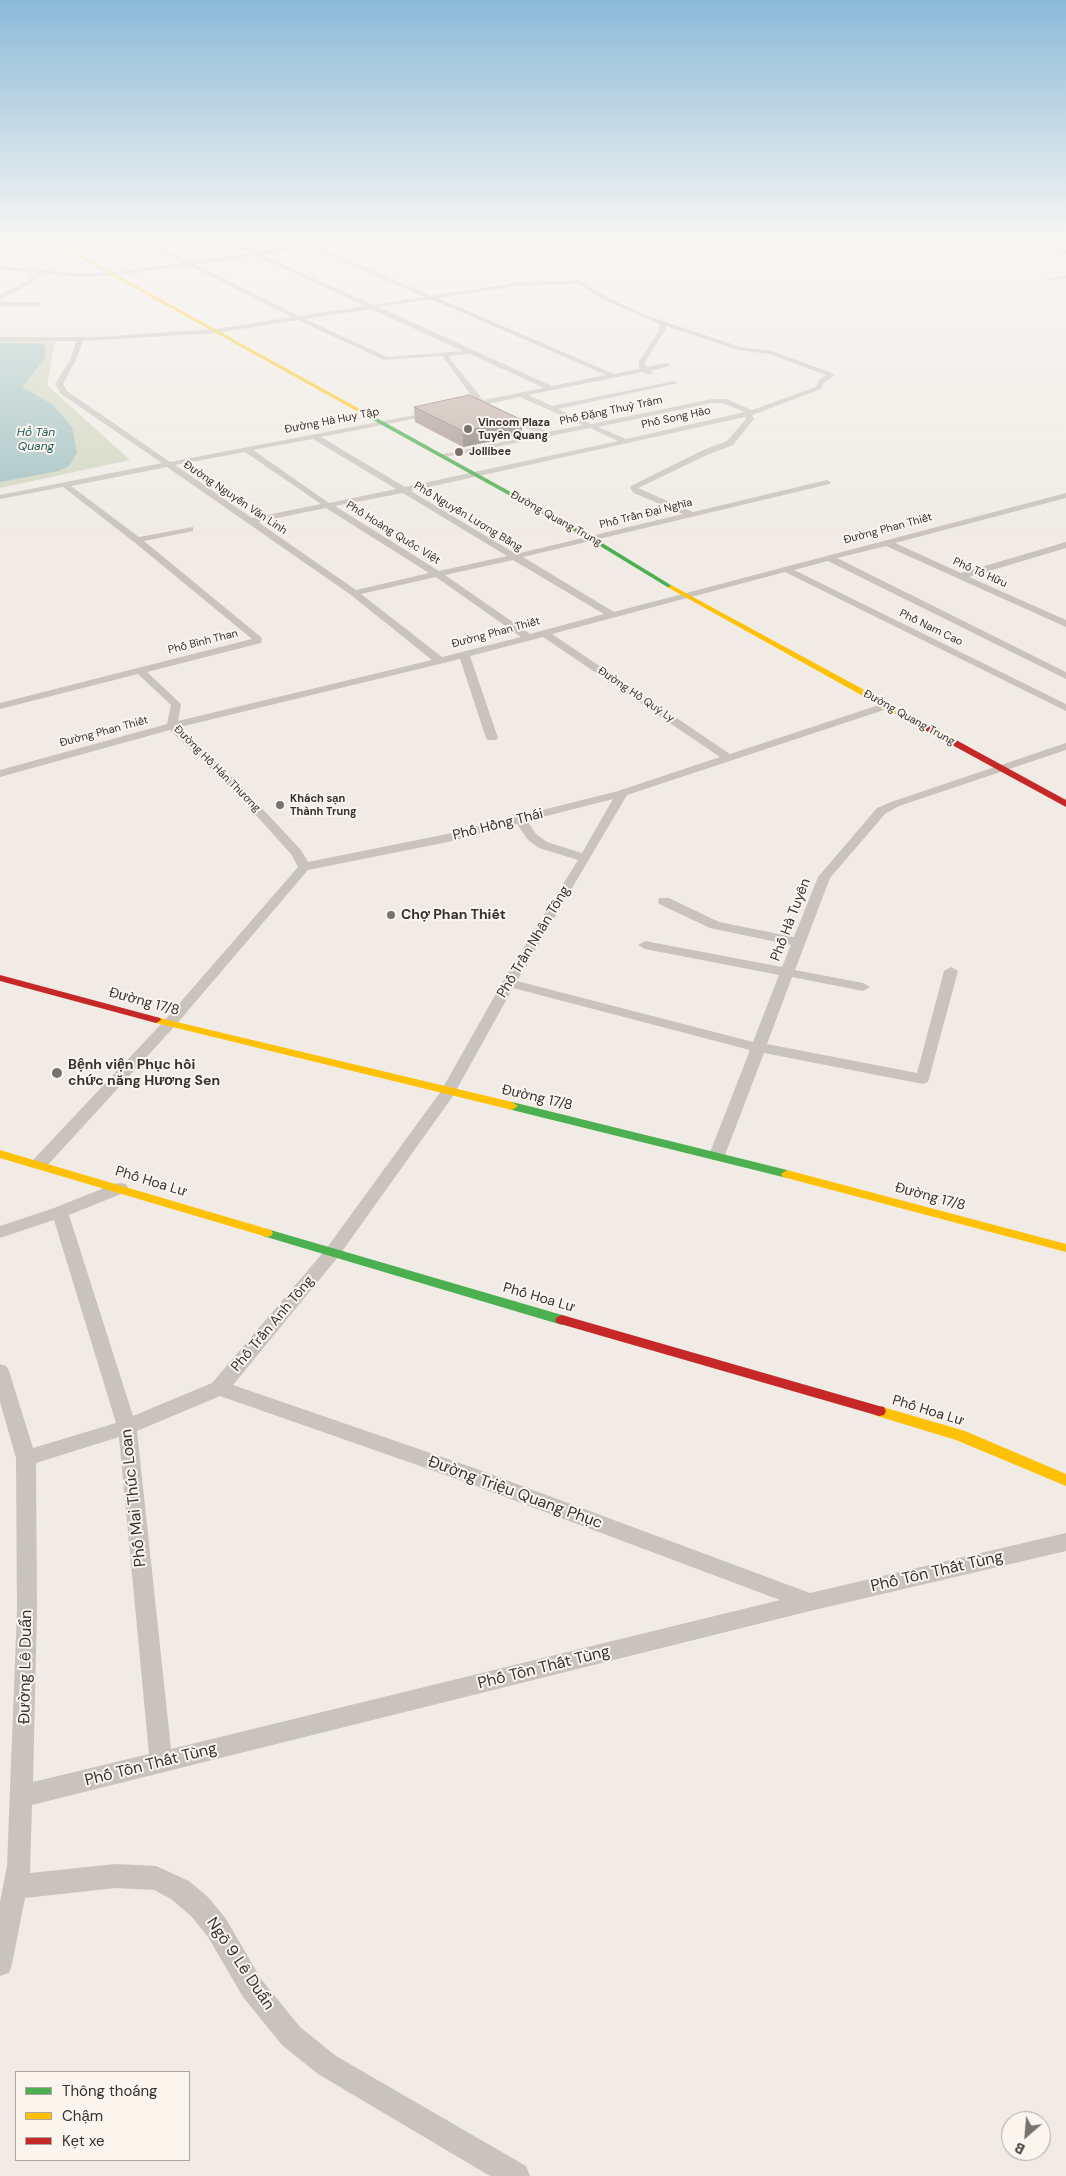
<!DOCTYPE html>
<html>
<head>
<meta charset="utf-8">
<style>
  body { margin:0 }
  #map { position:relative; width:1066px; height:2176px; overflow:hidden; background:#f0ebe5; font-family:"DM Sans",sans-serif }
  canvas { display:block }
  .legend { position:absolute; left:15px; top:2071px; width:175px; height:90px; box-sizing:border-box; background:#fbf5ee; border:1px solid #aea6a0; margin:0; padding:6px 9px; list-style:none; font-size:15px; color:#3b302b }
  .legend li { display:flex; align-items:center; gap:10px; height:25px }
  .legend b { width:25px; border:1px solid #aea6a0 }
  .north { position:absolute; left:1001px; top:2111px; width:50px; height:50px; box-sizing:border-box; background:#fbf5ee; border:1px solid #aea6a0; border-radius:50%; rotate:207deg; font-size:14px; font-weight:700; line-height:20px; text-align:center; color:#3b302b }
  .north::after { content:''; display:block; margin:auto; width:18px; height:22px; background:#7a716c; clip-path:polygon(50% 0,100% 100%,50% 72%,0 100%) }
</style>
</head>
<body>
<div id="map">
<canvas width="1066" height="2176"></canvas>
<ul class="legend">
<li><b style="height:6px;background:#4caf50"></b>Thông thoáng</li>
<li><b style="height:6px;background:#ffc107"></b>Chậm</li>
<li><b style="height:6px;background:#c62828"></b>Kẹt xe</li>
</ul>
<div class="north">B</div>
</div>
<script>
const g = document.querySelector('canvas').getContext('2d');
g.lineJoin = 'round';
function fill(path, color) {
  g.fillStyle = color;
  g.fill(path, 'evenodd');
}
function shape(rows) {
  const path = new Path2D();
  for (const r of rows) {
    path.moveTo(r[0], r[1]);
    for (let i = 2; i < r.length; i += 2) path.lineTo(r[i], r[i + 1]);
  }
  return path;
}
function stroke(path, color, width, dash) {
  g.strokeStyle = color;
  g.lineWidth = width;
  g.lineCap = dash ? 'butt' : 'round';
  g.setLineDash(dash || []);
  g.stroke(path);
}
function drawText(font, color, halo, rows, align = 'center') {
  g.font = font + ' "DM Sans",sans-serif';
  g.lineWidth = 4;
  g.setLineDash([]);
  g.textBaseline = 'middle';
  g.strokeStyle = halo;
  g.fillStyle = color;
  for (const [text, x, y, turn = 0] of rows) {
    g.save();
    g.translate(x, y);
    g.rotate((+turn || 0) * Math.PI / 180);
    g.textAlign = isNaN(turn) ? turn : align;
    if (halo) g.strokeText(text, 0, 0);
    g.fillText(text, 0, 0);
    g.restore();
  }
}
fill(shape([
  [0,339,55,342,47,385,130,460,0,488]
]), '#d1d6bf');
fill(shape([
  [0,343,44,344,46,357,22,387,53,405,72,427,77,453,69,466,59,471,0,482]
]), '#a1c2c1');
fill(shape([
  [0,237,21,237,0,241,0,237],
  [133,237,141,237,189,262,250,253,217,237,225,237,257,252,363,237,379,237,318,247,432,296,518,282,580,280,606,297,648,316,741,347,772,351,834,374,834,376,824,382,821,389,752,415,754,419,733,445,707,455,638,488,693,512,827,480,831,482,830,484,523,557,614,612,1066,493,1066,498,895,543,961,573,1066,542,1066,548,969,577,1066,620,1066,627,886,546,837,558,1066,672,1066,679,828,561,794,570,1066,704,1066,711,785,572,552,634,730,754,882,704,886,703,891,706,890,708,627,795,517,981,753,1042,779,975,645,949,638,945,645,941,782,967,791,945,710,928,659,904,658,901,659,898,669,898,719,922,794,937,818,877,877,808,891,802,1066,743,1066,750,899,806,885,814,830,878,795,970,863,983,870,987,863,991,792,977,767,1044,917,1073,944,971,951,967,958,971,928,1082,923,1084,764,1053,725,1155,723,1159,717,1160,711,1159,709,1155,750,1050,513,988,453,1096,338,1257,233,1385,474,1468,810,1593,1066,1533,1066,1551,810,1611,32,1805,30,1873,116,1864,156,1866,189,1881,209,1898,226,1919,261,1979,300,2027,336,2056,526,2166,530,2176,490,2176,318,2074,282,2045,243,1997,208,1937,191,1916,171,1899,154,1890,116,1888,25,1898,12,1964,9,1973,0,1976,0,1902,7,1866,17,1611,16,1458,0,1402,0,1364,6,1366,9,1371,33,1448,116,1423,54,1220,0,1238,0,1226,54,1208,114,1184,120,1183,126,1184,128,1188,126,1192,69,1215,133,1416,212,1383,326,1249,441,1091,502,983,578,860,539,848,528,840,517,824,448,842,308,870,174,1027,45,1168,39,1169,33,1168,31,1164,33,1160,164,1021,298,867,291,854,236,793,170,730,0,777,0,770,167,724,171,705,138,674,0,709,0,703,252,639,134,542,63,487,0,499,0,495,162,463,61,394,55,384,70,360,76,341,0,341,0,337,96,337,216,329,292,317,188,265,113,276,75,277,44,274,28,285,0,299,0,295,24,283,37,273,0,270,0,266,75,273,113,272,183,263,133,237],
  [311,248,425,297,373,305,263,255,311,248],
  [256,256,365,306,299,316,195,264,256,256],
  [579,284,602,299,660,324,659,330,639,362,639,369,614,374,438,298,518,286,579,284],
  [431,299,606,375,552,386,379,307,431,299],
  [371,309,463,351,387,357,305,319,371,309],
  [298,320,384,360,442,356,476,402,462,404,462,408,480,405,539,434,444,454,441,454,441,458,590,428,618,441,405,487,321,437,433,415,436,415,436,411,170,462,67,391,63,384,76,360,83,341,216,333,298,320],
  [666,326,738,350,769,354,826,375,819,380,816,387,752,410,726,399,712,399,591,424,558,409,678,383,674,381,552,406,528,395,642,372,650,375,653,373,650,371,669,366,670,365,667,363,646,367,645,362,665,330,666,326],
  [470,354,544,388,483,400,448,356,470,354],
  [520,397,583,425,548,432,488,404,520,397],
  [712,403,722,403,745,412,626,439,598,427,712,403],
  [745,417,746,419,727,441,701,451,631,486,630,488,634,493,683,514,516,554,411,491,745,417],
  [313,439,396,489,329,503,253,450,313,439],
  [245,452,321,504,252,518,175,465,245,452],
  [167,467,351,595,432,660,178,721,181,704,147,672,261,643,262,638,144,541,193,531,193,527,139,537,71,486,167,467],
  [403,493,507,556,439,571,335,506,403,493],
  [326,508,429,573,356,590,258,522,326,508],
  [513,560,604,614,530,634,445,575,513,560],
  [436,577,521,637,442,657,361,594,436,577],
  [543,637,720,757,618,791,447,834,308,862,301,850,244,789,180,727,460,659,486,738,488,740,496,740,498,738,470,656,543,637],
  [613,799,582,853,547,842,536,834,527,821,613,799],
  [220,1396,460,1480,780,1600,171,1749,137,1431,220,1396],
  [119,1437,149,1754,33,1782,37,1611,36,1463,119,1437],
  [1013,237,1019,237,1030,247,1066,250,1066,254,1026,249,1013,237],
  [0,251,4,252,5,253,0,255,0,251],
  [1066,275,1066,279,1047,281,1044,279,1066,275],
  [0,302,38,302,41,304,38,306,0,306,0,302]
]), '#c9c3be');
fill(shape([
  [362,412,366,412,594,538,674,587,669,588,590,540,362,414,362,412],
  [512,1102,787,1170,793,1174,787,1178,508,1109,506,1106,508,1103,512,1102],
  [267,1229,562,1315,567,1317,569,1320,567,1323,562,1325,263,1236,261,1233,263,1230,267,1229]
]), '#4caf50');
fill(shape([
  [43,237,48,237,367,413,362,414,43,237],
  [671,585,903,711,904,713,897,715,669,588,668,587,671,585],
  [156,1017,512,1102,518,1106,512,1110,152,1022,151,1020,152,1018,156,1017],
  [0,1150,271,1230,273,1233,271,1236,267,1237,0,1158,0,1150],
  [787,1170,1066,1244,1066,1252,783,1177,781,1174,787,1170],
  [879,1406,965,1431,1066,1474,1066,1486,956,1440,874,1415,872,1411,874,1407,879,1406]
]), '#ffc107');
fill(shape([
  [897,711,903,711,1066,800,1066,807,897,715,897,711],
  [0,975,160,1018,161,1020,156,1023,0,981,0,975],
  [562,1315,879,1406,884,1407,886,1411,884,1415,879,1416,557,1323,555,1320,557,1317,562,1315]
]), '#c62828');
fill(shape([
  [414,407,522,420,522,435,463,447,415,422]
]), '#a89690');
fill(shape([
  [522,420,522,435,463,447,463,431]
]), '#887a75');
const building = shape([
  [469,395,522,420,463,431,414,407,469,395]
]);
fill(building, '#c3afa7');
stroke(building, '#887a75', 1);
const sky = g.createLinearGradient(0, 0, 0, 542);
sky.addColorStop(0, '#8bbad8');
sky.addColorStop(0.44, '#f8f6f3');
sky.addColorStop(1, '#f8f6f300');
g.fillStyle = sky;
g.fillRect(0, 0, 1066, 542);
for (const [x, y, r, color] of [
  [468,429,5,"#7a716c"],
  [459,452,5,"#7a716c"],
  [280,805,5,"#7a716c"],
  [391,915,5,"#7a716c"],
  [57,1073,6,"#7a716c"]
]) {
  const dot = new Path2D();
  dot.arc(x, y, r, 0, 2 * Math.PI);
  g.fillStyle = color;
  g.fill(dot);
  stroke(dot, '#fbf5ee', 2);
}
drawText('11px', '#3b302b', '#fbf5ee', [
  ["Phố Đặng Thuỳ Trâm",611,411,-12],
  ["Phố Song Hào",676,418,-12],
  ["Đường Hà Huy Tập",332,421,-11],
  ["Đường Nguyễn Văn Linh",235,498,34],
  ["Phố Trần Đại Nghĩa",646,514,-14],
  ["Phố Nguyễn Lương Bằng",468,517,31],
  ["Đường Quang Trung",556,519,29],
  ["Đường Phan Thiết",888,529,-15],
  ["Phố Hoàng Quốc Việt",393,533,32],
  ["Phố Tố Hữu",980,573,24],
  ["Phố Nam Cao",931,628,26],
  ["Đường Phan Thiết",496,633,-15],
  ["Phố Bình Than",203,642,-14],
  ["Đường Hồ Quý Ly",636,695,34],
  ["Đường Quang Trung",909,718,29],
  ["Đường Phan Thiết",104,732,-15],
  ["Đường Hồ Hán Thương",217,769,45]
]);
drawText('bold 11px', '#3b302b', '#fbf5ee', [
  ["Vincom Plaza",478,423],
  ["Tuyên Quang",478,436],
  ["Jollibee",469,452],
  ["Khách sạn",290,799],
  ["Thành Trung",290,812]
], 'left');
drawText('italic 12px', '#1f5a5e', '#fbf5ee', [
  ["Hồ Tân",36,433],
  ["Quang",36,447]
]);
drawText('14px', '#3b302b', '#fbf5ee', [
  ["Phố Hồng Thái",498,825,-14],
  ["Phố Hà Tuyên",791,920,-69],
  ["Phố Trần Nhân Tông",534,942,-59],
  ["Đường 17/8",144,1002,15],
  ["Đường 17/8",537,1098,13],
  ["Phố Hoa Lư",151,1182,17],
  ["Đường 17/8",930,1197,15],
  ["Phố Hoa Lư",539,1298,16],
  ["Phố Trần Anh Tông",273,1324,-50],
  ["Phố Hoa Lư",928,1411,17]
]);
drawText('bold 14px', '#3b302b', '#fbf5ee', [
  ["Chợ Phan Thiết",401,915],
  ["Bệnh viện Phục hồi",68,1065],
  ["chức năng Hương Sen",68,1081]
], 'left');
drawText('16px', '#3b302b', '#fbf5ee', [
  ["Đường Triệu Quang Phục",515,1493,20],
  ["Phố Mai Thúc Loan",134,1498,-96],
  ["Phố Tôn Thất Tùng",937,1572,-13],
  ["Đường Lê Duẩn",26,1667,-89],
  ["Phố Tôn Thất Tùng",544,1668,-14],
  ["Phố Tôn Thất Tùng",151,1765,-14],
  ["Ngõ 9 Lê Duẩn",240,1964,56]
]);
</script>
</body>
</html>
